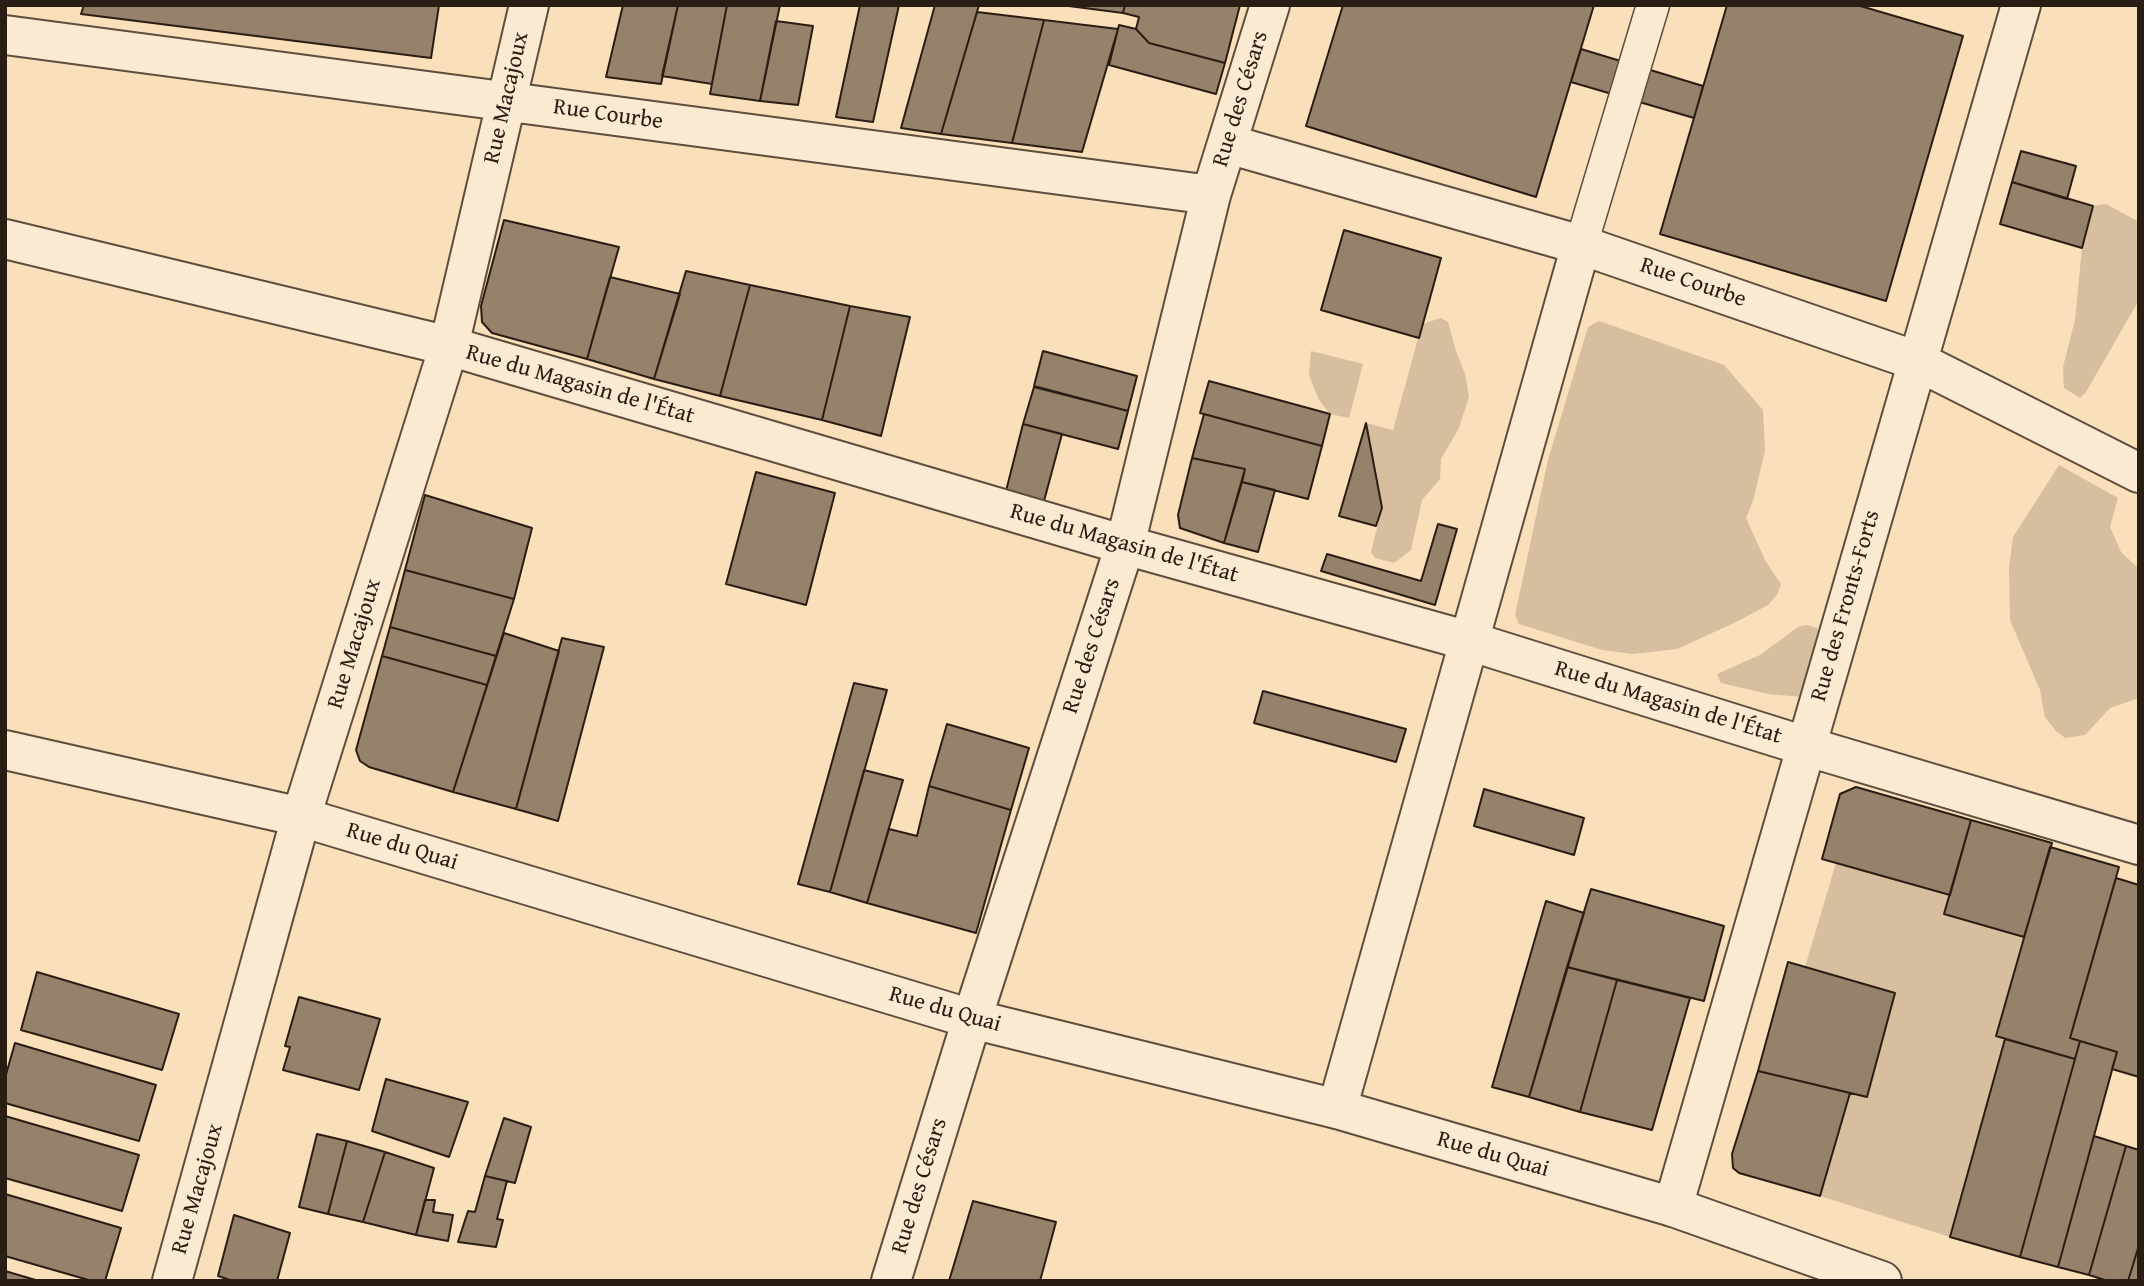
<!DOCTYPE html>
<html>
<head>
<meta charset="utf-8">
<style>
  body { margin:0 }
  #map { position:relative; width:2144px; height:1286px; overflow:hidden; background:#f9dfba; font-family:"Gentium Book Plus",serif }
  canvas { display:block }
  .frame { position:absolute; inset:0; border:7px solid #2a1d13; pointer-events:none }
</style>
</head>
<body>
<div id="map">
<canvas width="2144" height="1286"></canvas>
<div class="frame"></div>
</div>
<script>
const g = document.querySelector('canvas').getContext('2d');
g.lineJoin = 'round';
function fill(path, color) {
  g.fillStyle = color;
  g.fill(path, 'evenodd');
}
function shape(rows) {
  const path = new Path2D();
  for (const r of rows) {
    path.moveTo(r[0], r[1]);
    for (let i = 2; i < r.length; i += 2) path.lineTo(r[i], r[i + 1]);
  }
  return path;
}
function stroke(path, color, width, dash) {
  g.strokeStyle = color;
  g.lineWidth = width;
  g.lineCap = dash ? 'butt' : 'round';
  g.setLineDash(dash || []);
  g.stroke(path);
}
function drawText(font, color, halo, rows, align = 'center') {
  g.font = font + ' "Gentium Book Plus",serif';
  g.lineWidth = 6;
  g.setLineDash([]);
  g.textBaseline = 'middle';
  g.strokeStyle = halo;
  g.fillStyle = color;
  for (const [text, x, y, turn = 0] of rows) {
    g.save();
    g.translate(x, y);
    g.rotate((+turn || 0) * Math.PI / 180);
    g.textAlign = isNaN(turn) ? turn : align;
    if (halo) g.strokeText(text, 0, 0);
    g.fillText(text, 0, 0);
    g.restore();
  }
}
fill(shape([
  [2106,204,2139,222,2139,300,2086,392,2080,398,2064,388,2063,367,2075,320,2082,248,2093,206],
  [1441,318,1448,322,1456,351,1465,374,1469,397,1459,428,1441,459,1440,479,1422,500,1411,550,1394,563,1375,558,1371,552,1382,508,1366,423,1393,430,1422,324],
  [1599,321,1724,365,1763,410,1765,451,1753,501,1746,518,1766,562,1781,584,1777,595,1768,605,1734,623,1677,649,1633,654,1602,650,1519,624,1515,615,1548,460,1588,327],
  [1311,351,1363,364,1349,418,1330,414,1319,400,1309,375],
  [2059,465,2118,498,2110,527,2121,552,2139,569,2139,698,2110,708,2085,735,2065,738,2056,731,2045,717,2040,690,2010,620,2009,568,2013,537],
  [1807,625,1817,628,1821,638,1803,697,1768,694,1721,683,1717,674,1760,655,1798,627],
  [1836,863,1950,895,1945,914,2024,937,1996,1036,2005,1039,1950,1237,1820,1196,1850,1093,1867,1097,1805,967]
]), '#d6be9e');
const building = shape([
  [84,5,439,5,431,58,81,14,84,5],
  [623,5,678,5,661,84,606,77,623,5],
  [678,5,727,5,712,84,662,76,678,5],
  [727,5,780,5,760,101,710,94,727,5],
  [860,5,899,5,873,122,836,117,860,5],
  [935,5,979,5,941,134,901,128,935,5],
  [1061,5,1125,5,1123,13,1061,5],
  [1125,5,1240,5,1225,63,1149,43,1136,29,1139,17,1123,13,1125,5],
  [1343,5,1594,5,1536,197,1306,126,1343,5],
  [1727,5,1857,5,1963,36,1886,301,1660,234,1727,5],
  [977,12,1044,20,1012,143,941,134,977,12],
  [1044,20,1118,29,1082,152,1012,143,1044,20],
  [776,21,813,26,798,105,760,101,776,21],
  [1119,25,1136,29,1149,43,1225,63,1216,94,1109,65,1119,25],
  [1581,49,1703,86,1694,118,1571,82,1581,49],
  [2021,151,2076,166,2067,199,2012,182,2021,151],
  [2012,182,2093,206,2082,248,2000,224,2012,182],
  [504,220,619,247,587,359,492,333,482,322,481,306,504,220],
  [1344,230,1441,258,1419,338,1321,310,1344,230],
  [686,271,750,285,720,396,654,379,686,271],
  [610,277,680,294,654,379,587,359,610,277],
  [750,285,850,306,822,420,720,396,750,285],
  [850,306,910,317,881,436,822,420,850,306],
  [1043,351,1137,376,1128,411,1034,386,1043,351],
  [1209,381,1330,414,1322,446,1200,413,1209,381],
  [1034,387,1128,411,1118,449,1023,424,1034,387],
  [1204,414,1322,446,1308,499,1242,482,1245,469,1192,458,1204,414],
  [1366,423,1382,508,1376,526,1339,516,1366,423],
  [1023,424,1062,434,1044,501,1006,491,1023,424],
  [1192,458,1245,469,1224,543,1180,528,1178,515,1192,458],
  [756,472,835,493,806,605,726,584,756,472],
  [1242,482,1275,490,1258,552,1224,543,1242,482],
  [425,495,532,528,514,599,405,570,425,495],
  [1438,524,1457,529,1435,605,1321,571,1327,554,1421,581,1438,524],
  [405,570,514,599,496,656,390,627,405,570],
  [390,627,496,656,487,685,382,656,390,627],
  [504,633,559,651,516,809,453,792,504,633],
  [562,638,604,647,558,821,516,809,562,638],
  [382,656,487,685,453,792,369,767,360,761,356,750,382,656],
  [854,683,887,690,830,892,798,884,854,683],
  [1263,691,1406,729,1396,762,1254,723,1263,691],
  [947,724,1029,748,1011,810,929,786,947,724],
  [864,770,903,780,867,903,830,892,864,770],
  [929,786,1011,810,976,933,867,903,889,829,917,836,929,786],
  [1856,787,1971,820,1950,895,1822,859,1840,794,1856,787],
  [1484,789,1584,818,1574,855,1474,826,1484,789],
  [1971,820,2052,843,2024,937,1944,914,1971,820],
  [2050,847,2119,867,2070,1038,2080,1041,2075,1059,1996,1036,2050,847],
  [2116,878,2139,885,2139,1077,2112,1069,2117,1052,2070,1038,2116,878],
  [1591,889,1724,926,1704,1001,1567,967,1591,889],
  [1546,901,1584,913,1529,1097,1492,1087,1546,901],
  [1788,962,1895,993,1867,1097,1758,1071,1788,962],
  [1567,967,1617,980,1580,1112,1529,1097,1567,967],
  [37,972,179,1014,162,1070,21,1030,37,972],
  [1617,980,1690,998,1652,1130,1580,1112,1617,980],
  [299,997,380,1019,359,1090,283,1070,290,1047,285,1046,299,997],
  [2005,1039,2075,1059,2020,1257,1950,1237,2005,1039],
  [2080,1041,2117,1052,2058,1267,2020,1257,2080,1041],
  [15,1043,156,1085,139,1141,5,1103,5,1078,15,1043],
  [1758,1071,1850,1093,1820,1196,1739,1173,1733,1168,1732,1154,1758,1071],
  [386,1079,468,1102,449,1157,372,1131,386,1079],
  [5,1116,139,1155,122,1211,5,1178,5,1116],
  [504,1118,531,1127,515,1183,485,1176,504,1118],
  [317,1134,347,1141,328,1214,299,1207,317,1134],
  [2094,1136,2126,1146,2089,1275,2058,1267,2094,1136],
  [347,1141,385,1152,363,1222,328,1214,347,1141],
  [2126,1146,2139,1150,2139,1245,2128,1281,2108,1281,2089,1275,2126,1146],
  [385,1152,434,1168,416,1235,363,1222,385,1152],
  [485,1176,507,1181,497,1219,503,1220,496,1247,458,1242,468,1211,475,1212,485,1176],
  [5,1194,121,1228,105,1281,92,1281,5,1256,5,1194],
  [425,1200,435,1200,433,1212,453,1215,448,1241,416,1235,425,1200],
  [973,1201,1056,1222,1040,1281,949,1281,973,1201],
  [234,1215,290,1233,277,1281,233,1281,218,1276,234,1215],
  [2139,1245,2139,1281,2128,1281,2139,1245],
  [5,1271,39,1281,5,1281,5,1271]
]);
fill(building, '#96826a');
stroke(building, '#2a1d13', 2);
const pedestrian = shape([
  [1581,245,1653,5]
]);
const minor = shape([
  [5,35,1211,195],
  [1228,144,1581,245,1917,361,2139,473],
  [5,239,449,346,1125,545,1469,641,1805,746,2139,845],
  [1337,1109,1581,245],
  [1673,1207,2021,5],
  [172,1281,301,817,449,346,529,5],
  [891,1281,972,1019,1125,545,1211,195,1270,5]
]);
const tertiary = shape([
  [5,750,301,817,972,1019,1337,1109,1673,1207,1882,1281]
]);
stroke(pedestrian, '#5e4e3d', 35);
stroke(minor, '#5e4e3d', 42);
stroke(tertiary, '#5e4e3d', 42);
stroke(pedestrian, '#fbead2', 32);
stroke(minor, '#fbead2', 38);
stroke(tertiary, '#fbead2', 38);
drawText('23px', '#2a1d13', '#fbead2', [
  ["Rue Macajoux",507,98,-77],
  ["Rue des Césars",1241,99,-73],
  ["Rue Courbe",608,115,8],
  ["Rue Courbe",1693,283,19],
  ["Rue du Magasin de l'État",580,385,16],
  ["Rue du Magasin de l'État",1124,544,16],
  ["Rue des Fronts-Forts",1846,606,-74],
  ["Rue Macajoux",355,644,-73],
  ["Rue des Césars",1092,646,-72],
  ["Rue du Magasin de l'État",1668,703,17],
  ["Rue du Quai",402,847,17],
  ["Rue du Quai",945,1010,16],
  ["Rue du Quai",1493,1155,16],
  ["Rue des Césars",920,1186,-73],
  ["Rue Macajoux",198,1189,-74]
]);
</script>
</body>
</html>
